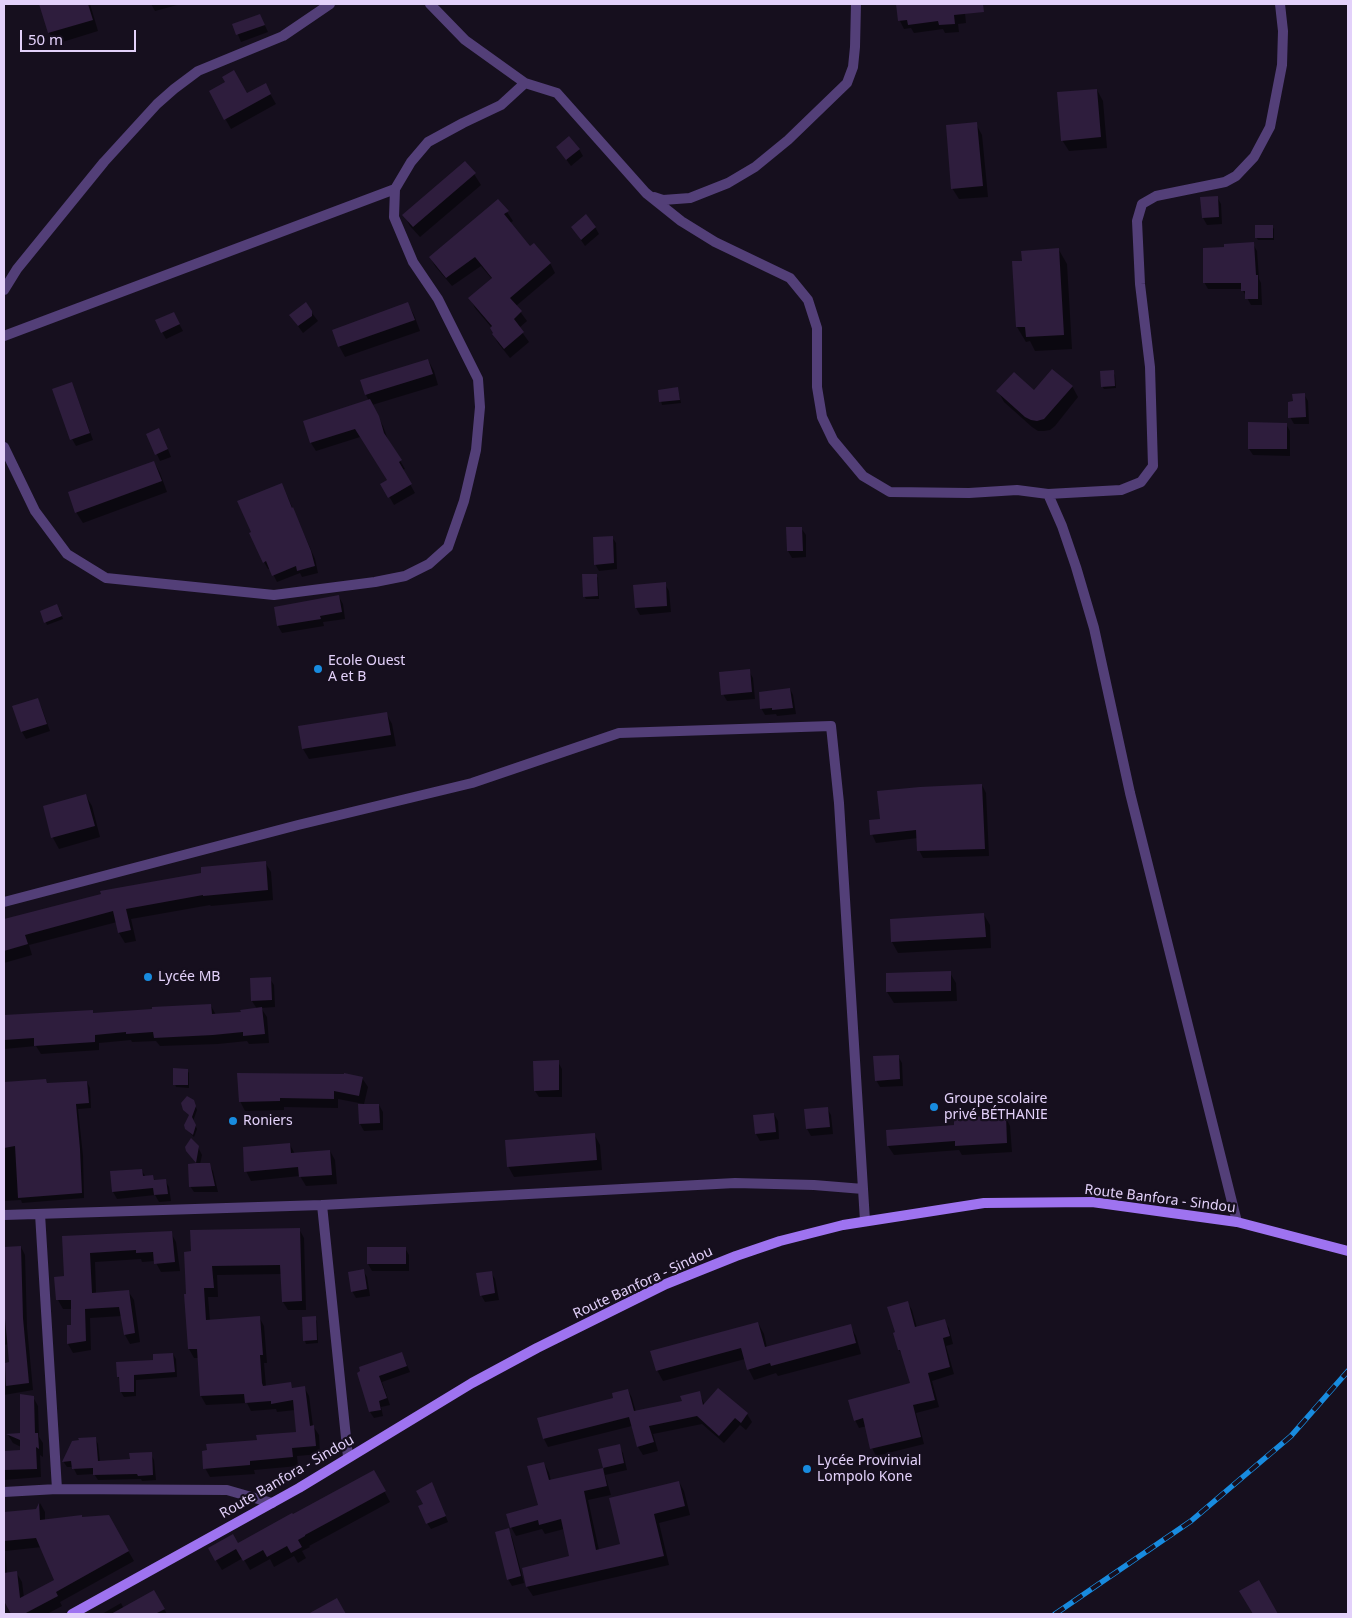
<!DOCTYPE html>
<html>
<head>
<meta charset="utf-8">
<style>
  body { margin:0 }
  #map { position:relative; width:1352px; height:1618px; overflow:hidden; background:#160f1e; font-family:"Noto Sans",sans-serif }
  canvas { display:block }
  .frame { position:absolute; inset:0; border:5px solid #e3d1fa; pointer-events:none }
  .scale { position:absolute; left:20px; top:30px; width:116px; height:22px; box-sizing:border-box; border:2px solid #e3d1fa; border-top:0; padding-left:6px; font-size:15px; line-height:18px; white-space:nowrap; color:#e3d1fa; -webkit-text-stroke:4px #160f1e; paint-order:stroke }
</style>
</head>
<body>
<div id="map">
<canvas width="1352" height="1618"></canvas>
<div class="frame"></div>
<div class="scale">50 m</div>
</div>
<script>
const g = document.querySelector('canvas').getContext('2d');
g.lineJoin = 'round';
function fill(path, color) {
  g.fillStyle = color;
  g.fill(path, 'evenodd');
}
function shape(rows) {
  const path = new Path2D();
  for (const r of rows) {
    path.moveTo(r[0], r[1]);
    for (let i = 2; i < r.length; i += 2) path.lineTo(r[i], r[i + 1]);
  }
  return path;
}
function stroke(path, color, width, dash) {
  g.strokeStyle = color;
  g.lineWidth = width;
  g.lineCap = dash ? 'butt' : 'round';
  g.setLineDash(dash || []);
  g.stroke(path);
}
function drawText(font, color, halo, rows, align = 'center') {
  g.font = font + ' "Noto Sans",sans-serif';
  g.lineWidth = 4.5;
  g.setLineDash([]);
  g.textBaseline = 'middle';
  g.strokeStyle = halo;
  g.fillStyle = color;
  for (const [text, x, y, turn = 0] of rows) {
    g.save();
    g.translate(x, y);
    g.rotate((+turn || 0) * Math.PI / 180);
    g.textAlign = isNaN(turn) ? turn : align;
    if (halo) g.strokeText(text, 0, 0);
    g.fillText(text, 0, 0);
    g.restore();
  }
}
fill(shape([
  [41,4,90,4,98,31,56,44,49,33],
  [151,4,181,4,155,11],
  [897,4,964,4,966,23,958,24,959,32,945,33,943,29,914,33,911,28,904,29,900,21],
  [260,15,268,32,241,42,234,25],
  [265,85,276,104,231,129,210,92,247,95],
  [1097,90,1103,101,1107,148,1069,151,1062,140],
  [976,124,982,135,988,197,959,199,952,188],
  [557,147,579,149,583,156,571,166],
  [474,174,481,185,420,237,410,226,404,215],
  [1217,197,1221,204,1222,224,1207,225,1203,218],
  [507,212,513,221,510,223,530,247,550,263,555,273,516,306,527,321,519,328,529,342,510,358,498,343,493,334,494,333,492,328,475,308,470,298,492,279,481,266,452,286,435,266,430,257],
  [1272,226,1274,229,1274,240,1258,240,1256,237],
  [572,227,595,227,599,234,585,246],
  [1253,244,1257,251,1259,279,1261,283,1262,305,1251,305,1242,289,1208,289,1204,282,1226,248],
  [1059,250,1067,264,1072,349,1035,351,1030,341,1026,342,1017,327,1014,263,1023,262],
  [305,304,318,321,303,333,295,322],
  [408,304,414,315,420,331,345,357,339,346],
  [177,320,183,331,166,339,162,332],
  [428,360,434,371,438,385,372,405,383,426,388,440,405,469,402,470,415,493,394,505,382,484,388,481,360,437,316,451,311,443,304,422,369,401,366,395],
  [1113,372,1115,375,1116,388,1104,389,1102,386],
  [71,384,75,391,93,440,76,446,72,439],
  [1072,386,1078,397,1055,426,1050,430,1044,431,1038,431,1032,427,1004,402,998,391,1034,392],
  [678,389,681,403,662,405,659,391],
  [1304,394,1308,401,1309,424,1294,424,1290,417,1294,403],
  [1286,424,1290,431,1290,456,1253,455,1249,449],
  [148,435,163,437,171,457,160,461],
  [154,462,160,473,167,492,83,523,76,512],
  [282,484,315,559,318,573,302,577,300,573,277,582,270,568,268,569,264,562],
  [801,528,806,535,806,557,792,558,788,551],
  [612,537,616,543,617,569,599,571,595,564],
  [596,575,598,578,599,599,586,599,584,596],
  [665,584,669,591,671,612,640,615,636,608],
  [339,597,343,604,345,619,323,622,324,626,282,633,278,626,275,608],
  [59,608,63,619,47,625,41,611],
  [749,671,753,678,755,699,727,701,723,694],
  [790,689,793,695,796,714,777,716,776,714,765,715,761,708],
  [37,699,41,706,50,731,26,739,22,732,13,707],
  [386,713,392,724,396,746,309,759,303,749],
  [982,785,986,793,989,856,923,858,919,850,918,838,876,843,872,834,881,820],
  [86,796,92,806,100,837,59,849,53,838,44,807],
  [265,862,271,872,273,900,211,906,210,905,131,919,136,941,125,943,119,933,117,922,29,945,32,955,4,963,4,920,102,895],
  [984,915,990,925,991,948,898,953,892,942,891,920],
  [950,973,956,983,957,1001,894,1003,887,992],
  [270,979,274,985,275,1007,261,1008,267,1017,269,1043,249,1044,247,1041,218,1044,160,1046,156,1041,132,1042,131,1040,99,1043,99,1050,41,1054,36,1046,4,1049,4,1016,92,1011,94,1014,211,1006,216,1015,242,1013,257,1009,252,1001],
  [898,1056,902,1063,903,1086,880,1087,876,1080],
  [558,1062,562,1069,562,1097,539,1097,535,1091],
  [187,1070,189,1073,189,1088,176,1087,175,1084],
  [362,1078,368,1087,364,1104,338,1099,338,1108,284,1107,284,1110,245,1111,240,1101],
  [46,1080,48,1084,87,1082,90,1088,91,1108,78,1109,83,1156,84,1198,22,1203,21,1200,4,1201,4,1083],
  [194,1103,197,1110,193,1121,197,1129,194,1137,186,1129,190,1116,184,1109],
  [379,1105,383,1112,383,1130,364,1131,360,1124],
  [827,1108,831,1115,833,1134,811,1136,807,1129,805,1110],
  [774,1114,778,1121,779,1139,760,1141,756,1134,755,1116],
  [1005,1116,1010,1126,1012,1152,962,1155,959,1150,894,1155,888,1146,955,1126],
  [594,1134,600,1145,602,1170,514,1177,508,1166],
  [197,1145,202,1155,200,1164,209,1164,213,1171,218,1192,194,1192,190,1186,197,1165,187,1150],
  [290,1145,295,1154,330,1151,335,1160,337,1184,306,1186,300,1176,251,1181,246,1171],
  [141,1170,146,1177,153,1177,155,1181,165,1180,169,1187,171,1201,159,1202,155,1195,117,1199,113,1192],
  [299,1229,304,1238,306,1310,288,1310,283,1302,282,1274,217,1275,218,1297,208,1297,210,1321,259,1317,264,1326,267,1363,264,1363,266,1387,290,1383,293,1389,304,1387,309,1396,313,1426,319,1435,320,1454,297,1456,298,1466,254,1470,255,1474,210,1477,205,1468,258,1441,298,1433,295,1410,277,1412,276,1409,251,1411,247,1403,206,1405,201,1396,199,1358,194,1358,189,1349,185,1253],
  [171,1233,176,1242,180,1271,161,1272,155,1261,142,1262,141,1259,95,1262,96,1293,128,1291,134,1300,140,1342,130,1344,125,1335,122,1316,90,1318,91,1350,73,1353,68,1344,73,1326,72,1309,63,1309,58,1300,65,1277,63,1237],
  [21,1247,25,1255,27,1327,33,1390,4,1395,4,1364,10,1364,9,1344,4,1345,4,1248],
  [368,1248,405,1248,409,1255,409,1271,372,1271,368,1264],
  [363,1270,367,1277,370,1296,356,1298,352,1291],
  [491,1272,495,1279,499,1300,485,1302,481,1295],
  [907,1302,912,1310,917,1328,944,1321,949,1328,953,1344,946,1346,954,1374,932,1381,939,1407,916,1413,924,1444,876,1456,872,1448,867,1426,859,1428,855,1420,911,1384,904,1358,899,1350],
  [303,1318,315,1318,317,1321,318,1343,306,1344,305,1341],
  [758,1323,764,1334,767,1348,850,1326,856,1336,861,1354,778,1376,776,1373,754,1380,749,1370,745,1359,663,1381,657,1370],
  [402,1353,410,1372,382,1382,390,1405,381,1407,383,1416,374,1418,370,1412,358,1373],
  [173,1354,176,1359,177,1377,136,1380,136,1396,124,1397,121,1392,121,1381,118,1377],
  [628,1390,632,1398,636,1412,683,1402,699,1393,705,1405,718,1390,747,1414,752,1422,746,1430,740,1425,724,1443,702,1424,653,1434,658,1451,643,1455,638,1447,632,1426,548,1447,544,1439,539,1419,615,1399],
  [33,1397,38,1406,39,1437,43,1443,43,1457,40,1455,41,1477,4,1480,4,1452,22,1451,21,1447,13,1443,8,1435,21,1435],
  [95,1438,98,1444,100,1462,131,1460,151,1454,154,1460,156,1480,142,1481,141,1479,98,1480,94,1474,77,1475,73,1467,67,1467,63,1461,80,1442],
  [619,1446,623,1453,627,1470,605,1475,611,1495,588,1500,599,1550,622,1545,679,1482,684,1491,690,1515,659,1523,669,1565,533,1596,527,1587,523,1569,570,1557,564,1529,545,1534,542,1529,516,1536,511,1527,540,1506,544,1463,549,1473,551,1481,604,1469,599,1450],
  [374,1472,390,1502,309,1546,310,1547,302,1551,306,1558,298,1563,294,1556,274,1567,270,1559,250,1570,243,1558,222,1570,209,1549,238,1545],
  [435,1489,448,1522,431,1529,427,1523,425,1504],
  [40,1503,45,1512,45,1521,108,1516,134,1561,60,1602,62,1606,47,1614,24,1614,4,1583,4,1513,37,1510],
  [42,1547,55,1580,24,1598,22,1582,16,1572,7,1574,5,1551],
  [508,1530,512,1537,524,1583,512,1586,508,1579],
  [154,1592,167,1614,102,1614,121,1603,124,1609]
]), '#0007');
fill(shape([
  [39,4,88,4,93,20,48,33],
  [896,4,983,4,984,12,954,15,955,24,939,25,938,21,908,25,907,20,898,21],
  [260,14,265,25,236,35,232,24],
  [234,70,247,93,266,83,271,94,224,120,209,91,225,82,222,77],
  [1097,89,1101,137,1061,141,1057,92],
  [977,122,983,186,951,189,946,125],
  [569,136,580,149,566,160,556,147],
  [465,161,476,173,413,227,402,215],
  [1218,196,1219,217,1202,218,1200,197],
  [498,199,509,211,504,214,530,246,534,243,551,263,510,298,522,311,514,319,524,332,504,349,492,334,493,333,490,328,492,326,468,298,492,278,475,257,446,278,429,257],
  [586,214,596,227,581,240,571,227],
  [1255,225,1273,225,1273,238,1255,238],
  [1254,242,1256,275,1258,275,1258,299,1245,299,1245,291,1241,291,1241,283,1203,283,1203,248,1224,247,1224,244],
  [1059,248,1064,335,1026,337,1025,327,1016,327,1012,261,1022,261,1021,251],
  [306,302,312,311,312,316,298,326,289,315],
  [408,302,415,320,338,347,332,330],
  [174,312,180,324,161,333,155,320],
  [428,359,433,374,365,395,360,380],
  [1052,369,1073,386,1044,419,1037,421,1031,420,1025,417,996,391,1014,372,1034,390],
  [1114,370,1115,386,1101,387,1100,371],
  [72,382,90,433,70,440,52,389],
  [678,387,680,400,659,402,658,390],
  [1305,393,1306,417,1288,418,1288,402,1293,401,1292,394],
  [370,399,379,416,384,433,402,460,399,462,412,484,388,498,380,484,387,480,355,429,310,443,303,421],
  [1248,422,1287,423,1287,449,1248,449],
  [159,428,168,449,155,455,146,434],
  [154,461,162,481,75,513,68,492],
  [282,483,292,508,293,507,311,551,315,566,297,571,296,566,272,576,266,561,263,563,249,533,251,532,237,501],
  [786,527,802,527,803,551,787,551],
  [613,536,614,563,594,565,593,537],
  [582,574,597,574,598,596,583,597],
  [666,582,667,606,635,608,633,585],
  [339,595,342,612,320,616,321,619,277,626,274,607],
  [57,604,62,616,44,623,40,611],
  [750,669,752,692,721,695,719,672],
  [790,688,793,708,772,710,772,708,760,709,759,692],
  [38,698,47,724,21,732,12,706],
  [387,712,391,735,302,749,298,726],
  [982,784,985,849,917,851,916,830,870,835,869,820,880,819,877,791,920,787],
  [86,794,95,826,51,838,43,806],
  [266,861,268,890,203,896,203,895,126,909,131,930,118,933,113,911,25,935,28,944,4,951,4,919,101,894,100,891,201,873,201,867],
  [984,913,986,937,891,942,890,919],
  [951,971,951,991,886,992,886,973],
  [271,977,272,1000,251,1001,250,978],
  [211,1004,212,1014,241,1012,240,1010,262,1007,265,1034,243,1036,243,1032,213,1035,154,1038,153,1032,126,1034,126,1032,95,1035,95,1042,34,1046,34,1038,4,1040,4,1015,93,1010,93,1013,152,1009,152,1007],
  [899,1055,900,1079,875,1081,873,1056],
  [559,1060,559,1090,534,1091,533,1061],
  [173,1068,188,1069,188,1085,173,1085],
  [237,1073,344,1074,344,1073,363,1077,359,1096,334,1091,334,1099,280,1098,280,1101,239,1102],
  [46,1079,47,1083,87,1081,89,1103,76,1104,80,1149,82,1193,18,1198,15,1146,4,1148,4,1082],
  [187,1096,194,1100,196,1106,192,1117,196,1125,193,1135,185,1129,184,1125,189,1115,183,1110,181,1103],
  [358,1104,379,1104,380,1123,359,1124],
  [828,1107,830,1127,806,1129,804,1109],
  [774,1113,776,1132,755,1134,753,1115],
  [1006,1115,1007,1143,955,1146,955,1141,887,1146,886,1130,954,1125,954,1118],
  [595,1133,597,1160,507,1167,505,1140],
  [191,1138,199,1146,196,1163,210,1163,215,1186,189,1187,188,1164,196,1163,186,1151,185,1147],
  [290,1143,291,1153,330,1150,332,1175,299,1177,298,1167,244,1172,243,1147],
  [142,1169,143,1176,153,1175,154,1180,166,1179,168,1194,154,1195,153,1188,112,1192,110,1171],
  [300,1228,302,1301,282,1302,280,1265,212,1266,214,1288,204,1288,206,1320,260,1316,263,1355,260,1355,262,1383,263,1386,291,1382,292,1388,305,1386,310,1426,314,1425,316,1446,292,1448,293,1457,250,1461,250,1465,203,1469,202,1451,207,1450,206,1444,257,1440,256,1435,296,1432,293,1400,271,1404,271,1401,245,1403,244,1394,200,1396,197,1349,188,1349,184,1294,186,1294,184,1252,191,1251,190,1230],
  [172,1231,175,1262,154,1264,153,1252,136,1253,136,1250,90,1253,92,1293,129,1290,135,1333,124,1335,119,1307,85,1309,86,1341,67,1344,67,1325,71,1325,71,1300,56,1300,54,1277,64,1276,62,1236],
  [21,1246,23,1318,29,1383,6,1386,5,1363,9,1362,5,1319,4,1319,4,1247],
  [367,1247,406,1247,406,1264,367,1264],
  [364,1269,367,1289,351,1292,348,1272],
  [492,1271,495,1293,480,1296,476,1273],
  [908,1301,915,1327,945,1319,950,1336,943,1338,950,1367,928,1373,935,1400,913,1405,921,1437,870,1449,863,1418,854,1421,848,1400,910,1383,900,1350,898,1350,893,1333,895,1332,887,1307],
  [316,1316,317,1340,303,1341,302,1317],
  [758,1322,765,1347,851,1324,856,1343,771,1366,770,1363,747,1370,741,1348,656,1371,650,1351],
  [402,1352,407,1366,379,1376,387,1398,379,1401,381,1410,369,1412,357,1373,360,1371,359,1367],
  [173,1353,175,1372,134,1375,134,1392,120,1392,119,1377,117,1377,116,1362,153,1360,153,1354],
  [718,1388,748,1413,741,1423,735,1418,719,1436,697,1416,649,1426,654,1442,637,1447,629,1417,543,1439,537,1418,613,1398,612,1393,628,1389,634,1411,682,1401,680,1396,700,1391,703,1405],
  [20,1394,34,1396,35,1433,38,1433,39,1449,36,1447,37,1469,4,1470,4,1451,20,1450,20,1440,6,1434,20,1433],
  [96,1437,98,1461,130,1459,129,1453,152,1452,153,1475,138,1476,137,1474,93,1475,93,1468,72,1469,71,1461,62,1462,72,1441,79,1440,78,1438],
  [620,1444,624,1463,603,1468,598,1449],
  [544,1462,549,1480,603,1468,607,1486,584,1491,596,1550,620,1544,609,1498,679,1481,685,1506,654,1514,664,1556,526,1587,522,1568,569,1556,561,1519,539,1525,538,1520,510,1528,506,1514,538,1505,527,1466],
  [374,1470,386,1491,305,1535,305,1536,298,1540,302,1547,291,1553,287,1546,267,1557,263,1550,243,1561,236,1549,215,1561,208,1548,233,1534,238,1543,292,1513,293,1514],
  [432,1482,446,1516,426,1524,418,1506,423,1504,416,1491],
  [39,1503,40,1520,82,1515,82,1517,109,1515,129,1551,56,1592,58,1596,24,1614,11,1614,4,1601,4,1573,17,1571,20,1598,54,1580,36,1538,4,1541,4,1512,36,1509],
  [509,1528,521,1576,507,1580,495,1532],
  [1259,1580,1278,1614,1253,1614,1239,1591],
  [154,1590,165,1609,155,1614,111,1614],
  [337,1598,346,1614,308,1614]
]), '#2e1d3d');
stroke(shape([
  [430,4,465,40,525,83,557,93,646,193,681,221,715,242,790,278,808,300,817,328,817,387,822,417,833,440,863,476,890,492,969,493,1017,490,1048,494,1121,490,1141,482,1153,466,1150,367,1140,284,1137,221,1142,204,1156,196,1225,182,1236,176,1254,157,1270,127,1282,65,1283,31,1280,4],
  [654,197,663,200,690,198,728,183,755,167,788,140,847,83,853,67,855,47,856,4],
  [4,290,17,269,104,162,157,104,174,89,198,71,283,36,330,4],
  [4,336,395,189],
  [4,447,35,511,67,554,106,578,274,595,375,582,405,576,429,564,448,547,464,501,476,450,480,407,478,379,438,299,413,262,394,217,395,189,411,162,428,142,463,123,501,105,525,83],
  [1048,494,1062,526,1076,567,1094,628,1130,793,1237,1222],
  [4,902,298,825,472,783,619,733,831,726,839,803,865,1221],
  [322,1205,348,1457],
  [40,1214,57,1489],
  [4,1215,322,1205,735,1183,814,1185,863,1189],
  [4,1492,57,1489,227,1490,272,1503]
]), '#533f78', 10);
stroke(shape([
  [72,1614,299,1488,472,1383,537,1348,666,1284,736,1256,780,1241,843,1225,984,1203,1092,1202,1237,1222,1348,1251]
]), '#9e73f0', 10);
const rail = shape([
  [1055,1614,1191,1521,1291,1436,1348,1371]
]);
stroke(rail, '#188bdf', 5.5);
stroke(rail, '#160f1e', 4, [11]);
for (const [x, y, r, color] of [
  [318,669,5,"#188bdf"],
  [148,977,5,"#188bdf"],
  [934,1107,5,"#188bdf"],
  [233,1121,5,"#188bdf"],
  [807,1469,5,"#188bdf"]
]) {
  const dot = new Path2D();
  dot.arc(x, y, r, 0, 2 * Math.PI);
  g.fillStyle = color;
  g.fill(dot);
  stroke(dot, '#160f1e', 2);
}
drawText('14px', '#e3d1fa', '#160f1e', [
  ["Ecole Ouest",328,661],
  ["A et B",328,677],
  ["Lycée MB",158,977],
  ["Groupe scolaire",944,1099],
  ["privé BÉTHANIE",944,1115],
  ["Roniers",243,1121],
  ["Lycée Provinvial",817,1461],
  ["Lompolo Kone",817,1477]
], 'left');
drawText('14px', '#e3d1fa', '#160f1e', [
  ["Route Banfora - Sindou",1160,1199,7],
  ["Route Banfora - Sindou",643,1283,-25],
  ["Route Banfora - Sindou",287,1477,-30]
]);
</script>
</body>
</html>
